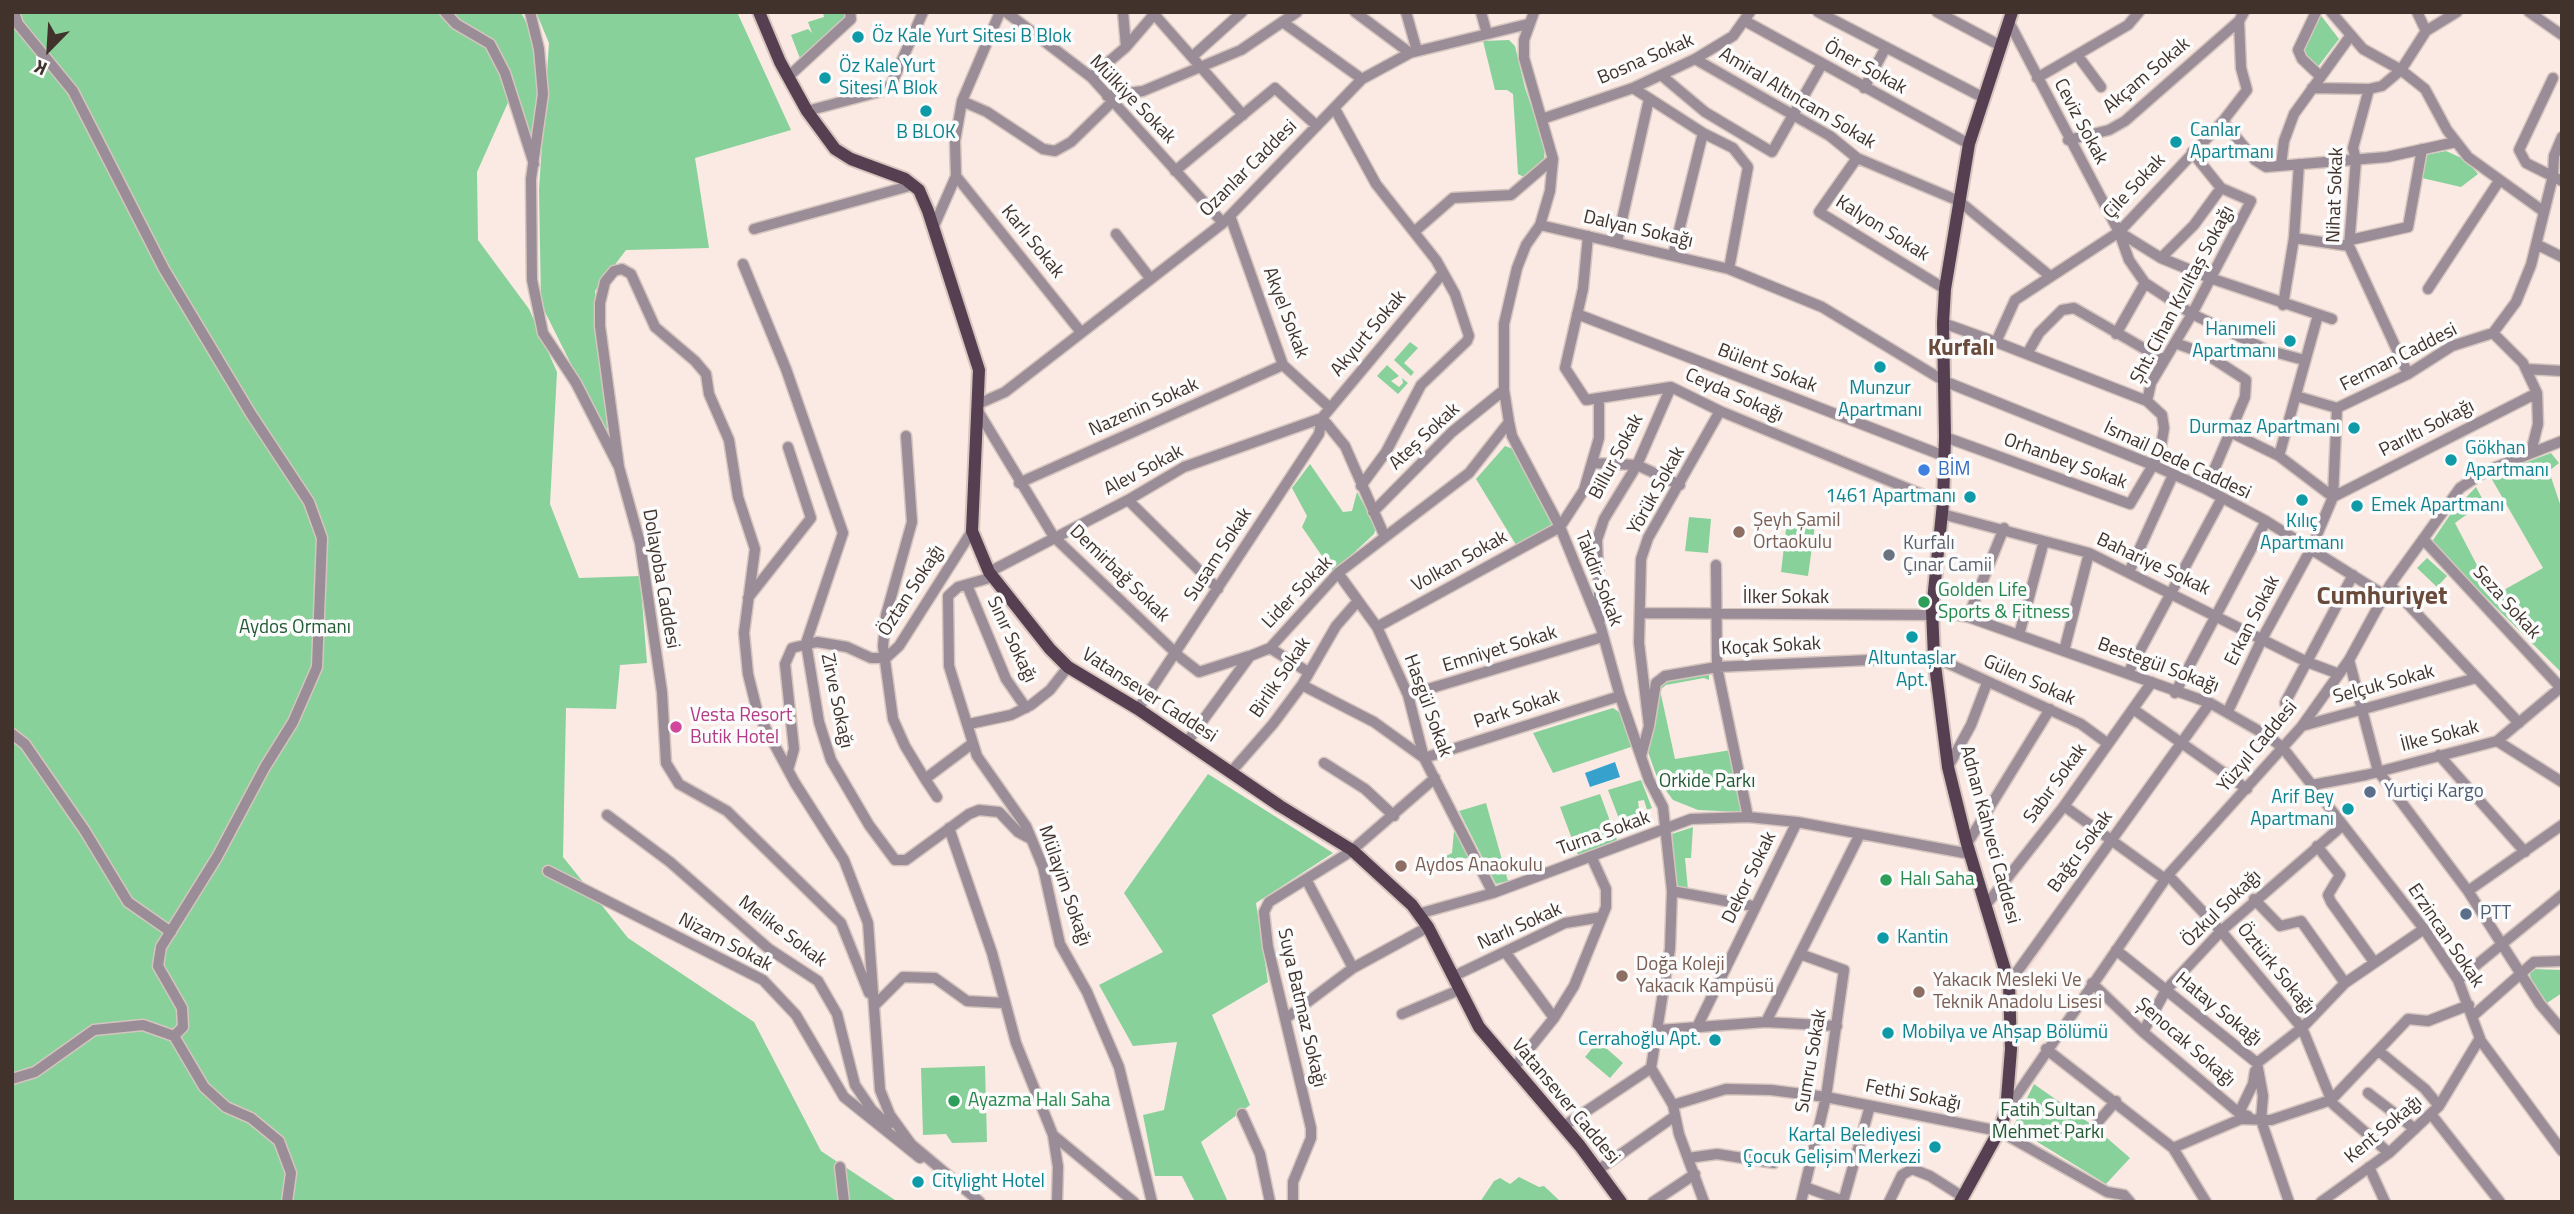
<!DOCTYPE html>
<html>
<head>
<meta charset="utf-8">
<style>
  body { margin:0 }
  #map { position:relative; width:2574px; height:1214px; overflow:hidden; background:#faeae3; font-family:"Titillium Web",sans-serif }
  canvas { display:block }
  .frame { position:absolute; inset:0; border:14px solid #41332c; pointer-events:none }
  .north { position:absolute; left:14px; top:14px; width:70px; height:70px; -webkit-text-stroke:5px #fbfbfb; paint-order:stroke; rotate:204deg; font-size:19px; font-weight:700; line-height:28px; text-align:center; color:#41332c }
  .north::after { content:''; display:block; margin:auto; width:24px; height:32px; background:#41332c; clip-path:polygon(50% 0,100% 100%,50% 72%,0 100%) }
</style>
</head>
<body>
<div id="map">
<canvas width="2574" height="1214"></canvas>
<div class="frame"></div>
<div class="north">K</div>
</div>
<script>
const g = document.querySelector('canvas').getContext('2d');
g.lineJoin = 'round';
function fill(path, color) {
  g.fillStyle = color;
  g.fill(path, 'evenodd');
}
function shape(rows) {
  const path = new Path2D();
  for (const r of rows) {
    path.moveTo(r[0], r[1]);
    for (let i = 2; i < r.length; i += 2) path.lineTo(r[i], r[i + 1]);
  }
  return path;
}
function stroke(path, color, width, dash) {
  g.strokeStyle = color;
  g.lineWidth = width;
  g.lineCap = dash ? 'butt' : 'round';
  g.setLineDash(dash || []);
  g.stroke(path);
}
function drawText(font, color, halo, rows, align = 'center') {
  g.font = font + ' "Titillium Web",sans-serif';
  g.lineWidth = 7;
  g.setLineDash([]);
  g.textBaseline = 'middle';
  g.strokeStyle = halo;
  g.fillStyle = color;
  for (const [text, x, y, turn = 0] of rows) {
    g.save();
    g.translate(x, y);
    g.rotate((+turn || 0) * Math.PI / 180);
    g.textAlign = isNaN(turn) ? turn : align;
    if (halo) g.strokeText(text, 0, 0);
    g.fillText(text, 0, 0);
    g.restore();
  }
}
fill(shape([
  [1944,601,2165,681,2210,699,2284,740,2274,748,2214,712,2191,741,2241,775,2235,784,2186,750,2143,804,2022,980,2019,970,2179,745,2134,717,2001,899,1997,887,2147,684,1943,610],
  [2152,686,2200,706,2184,735,2139,708]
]), '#f8dddd');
fill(shape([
  [12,12,521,12,537,45,537,94,531,142,514,89,477,172,478,240,529,309,557,372,550,504,579,578,640,576,647,663,620,665,616,709,566,708,563,857,628,938,754,1022,821,1151,898,1202,12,1202],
  [536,12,737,12,791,130,695,158,709,248,626,250,595,291,608,438,541,304,539,189,549,43],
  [823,12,846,12,847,18,801,61,791,35,808,29,812,33,808,22,824,17],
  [2319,13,2339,39,2317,68,2302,55,2301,46],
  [1509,40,1515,46,1525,88,1545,146,1544,161,1524,177,1518,174,1513,94,1507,90,1495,90,1483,41],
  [2446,151,2466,160,2478,174,2461,187,2422,178,2425,155],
  [1410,342,1418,348,1404,363,1414,372,1411,376,1394,360],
  [1387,365,1399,376,1391,381,1399,387,1403,383,1402,378,1408,383,1398,394,1377,376],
  [1505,446,1513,449,1554,525,1518,548,1476,479],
  [2551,453,2559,463,2549,471,2562,510,2562,673,2431,543,2452,512,2476,487,2484,502,2455,523,2493,596,2543,568,2490,476],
  [1310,464,1343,512,1352,511,1357,492,1376,527,1374,534,1333,572,1302,527,1307,516,1292,488],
  [1689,517,1711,519,1708,553,1685,551],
  [1787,521,1815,525,1808,576,1781,572],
  [2427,558,2447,576,2437,587,2417,568],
  [1709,674,1709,680,1704,678,1666,685,1660,690,1675,759,1731,750,1742,812,1698,810,1673,800,1658,780,1648,752,1659,687,1669,680],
  [1613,708,1622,714,1634,746,1553,773,1533,733],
  [1208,774,1333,853,1256,903,1268,982,1212,1015,1250,1105,1201,1142,1228,1202,1195,1202,1182,1176,1155,1176,1143,1115,1164,1110,1177,1042,1133,1046,1099,985,1163,952,1124,893],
  [1641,780,1652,808,1647,810,1644,800,1638,801,1640,817,1621,824,1608,790],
  [1600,794,1617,840,1578,855,1560,807],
  [1486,803,1508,881,1496,884,1459,811],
  [1693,827,1691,858,1685,858,1688,890,1676,888,1672,834],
  [1454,831,1469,857,1443,868,1446,856,1452,853],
  [2533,969,2562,970,2562,993,2547,1003,2531,979,2529,971],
  [1598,1041,1623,1063,1610,1078,1585,1057],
  [985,1066,987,1142,952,1143,946,1134,923,1135,921,1068],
  [2034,1084,2092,1125,2130,1158,2106,1184,2013,1127],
  [1519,1177,1539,1187,1544,1186,1561,1202,1480,1202,1494,1181,1500,1178,1510,1184]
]), '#88d19a');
fill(shape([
  [1615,762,1620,777,1590,787,1585,773]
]), '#35a1cc');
const minor = shape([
  [14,12,18,24,73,91,164,269,251,414,309,502,322,538,317,667,293,722,265,767,217,857,161,947,158,966,182,1008,183,1027,174,1036],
  [445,12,456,24,490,44,505,73,534,164],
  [530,12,539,49,543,94,531,179,532,280,543,333,576,383,619,467,640,543,662,692,666,763,679,784,727,811,841,923,869,993],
  [1006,12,1091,77,1223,223],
  [1123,12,1126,47],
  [1355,12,1410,53],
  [1406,12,1417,51],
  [1481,12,1487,34],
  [1534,12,1524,40,1524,58,1553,159,1550,191,1540,225,1526,245,1517,268,1504,324,1504,390,1509,422,1512,436,1560,527,1601,628,1620,696,1649,780,1663,807,1672,891,1670,949,1651,1068,1564,1126],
  [1818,12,1984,98],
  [1937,12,2001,46],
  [2316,12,2298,50,2302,59,2320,76],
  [2331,12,2363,49,2401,70,2425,89,2447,130,2468,157,2543,211],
  [2417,12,2426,31],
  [2529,12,2562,35],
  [1154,14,1243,115],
  [1745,21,1969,144],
  [2009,22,2119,232,2161,258,2210,278,2332,319],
  [1284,23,1362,79],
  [1193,56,1242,12],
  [2078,56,2101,87],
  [1695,59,1830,136,1857,158,1959,201,2050,276],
  [1661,75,1705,112,1772,152,1822,64],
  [789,76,851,19,850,12],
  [1091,77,1126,47,1156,12],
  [2037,78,2128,25,2139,12],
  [2553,78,2519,150,2526,163,2562,181],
  [1633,88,1703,133,1733,148,1748,167,1729,269],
  [1864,88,1886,47],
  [2312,88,2369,89,2382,86,2401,70,2426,31,2457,12],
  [2369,89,2353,148,2356,160,2349,246,2408,374],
  [1107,96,1143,91,1241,50,1297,12],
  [962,101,987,112,1043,149,1055,151,1071,142,1112,102],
  [1335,109,1376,184,1436,260,1455,294,1469,336,1467,341,1421,385,1386,452,1361,486],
  [807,111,886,90,892,83,923,12],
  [1542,119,1633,88,1695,59,1733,36,1750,12],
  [2223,121,2255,160,2266,167,2387,157,2456,142],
  [2068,140,2109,130,2125,121,2239,21],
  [1857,158,1819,212,1945,289],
  [2281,165,2284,141,2294,114,2351,35],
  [1175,171,1275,88,1317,126],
  [956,176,1080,331],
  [1230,216,1283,365,1330,408],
  [1540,225,1729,269,1822,307,1944,381,2153,465,2206,489,2266,521,2384,595],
  [934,226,956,176,955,141,962,101,1000,12],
  [754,229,913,185],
  [1414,232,1453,198,1511,195,1553,159],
  [2119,232,2129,260,2145,283,2192,314,2230,332,2267,350,2304,360],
  [1116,234,1150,278],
  [1588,236,1583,289,1565,368,1586,400,1671,387,1720,411,1943,503],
  [2294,238,2349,246],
  [2350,240,2408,227,2422,149],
  [1617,242,1649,99],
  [2538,245,2562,257],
  [1673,255,1703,133],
  [2161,258,2194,225,2221,188],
  [743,264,786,369,843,533,806,643,819,722,831,760,869,825,895,860,906,860,969,814,979,810,999,812,1018,832,1031,839],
  [2428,289,2499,181],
  [2283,305,2294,238,2299,164],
  [1577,314,1944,456],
  [1943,323,1996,342,2015,300,2119,232,2223,121,2247,90,2241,68,2239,21,2244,12],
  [2493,333,2523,363,2537,393,2538,424,2531,452],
  [2116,334,2145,283],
  [2175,343,2206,354,2246,380,2245,397,2206,489],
  [2027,354,2039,333,2062,310,2074,308,2164,360],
  [2527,369,2562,371],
  [2296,396,2337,408],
  [2147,401,2151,383,2192,314,2251,201,2221,188,2192,152],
  [978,404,1005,392,1223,223,1362,79,1410,53,1528,24],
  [978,411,1054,537,1181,658,1199,672,1249,656],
  [1322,418,1345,446,1385,537],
  [2230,432,2279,456,2333,497,2537,393],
  [906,436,912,522,886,615,883,646,893,719,905,746,925,779,973,743],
  [1945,437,2130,504,2153,465,2161,447,2164,428,2162,415,2147,401,1996,342],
  [2279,456,2318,315],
  [1592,463,1637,465,1680,485],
  [619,467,600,326,600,303,605,282,614,271,622,269,631,274,655,327,695,361,706,374,709,394,729,440,738,497,755,549,744,633,748,674,758,714,795,783,844,860,868,923,880,1090,890,1115,911,1144,980,1202],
  [1019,483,1283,365],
  [1128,500,1218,589],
  [1373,512,1452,432,1504,390],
  [1942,514,2089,553,2307,662,2339,674],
  [2423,539,2562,689],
  [1716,565,1717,667,1748,817],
  [989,572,1128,500,1184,467,1322,418],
  [2129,572,2173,475],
  [1338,573,1377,627,1408,695,1424,758,1493,893],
  [993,577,958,587,948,596,949,666,977,756,1026,826,1043,867,1060,944,1087,992,1119,1067,1152,1202],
  [967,585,1006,679,1026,708],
  [2390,585,2519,723],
  [748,598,811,518,788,447],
  [1932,610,1968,617,2210,703,2268,736,2283,748,2424,929,2458,980,2481,1041,2562,1151],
  [1640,613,1932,615],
  [1968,617,2004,528],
  [1600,620,1597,540,1604,519,1637,465,1671,387],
  [1377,627,1560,527,1584,490,1599,438,1599,398],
  [2019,635,2044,541],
  [1270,648,1308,672],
  [2064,651,2089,553],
  [2349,660,2378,771,2468,891,2540,1004,2562,1030],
  [2128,673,2222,498],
  [1302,685,1374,722,1424,758,1620,696],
  [2175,693,2266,521],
  [1408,695,1602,637],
  [2285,703,2353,575],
  [1138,709,1319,434,1322,418,1443,273],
  [2133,709,2247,789],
  [2228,711,2262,639,2311,549,2333,497,2337,408,2408,374,2452,346,2493,333,2516,302,2531,265,2553,176,2554,156,2562,137],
  [969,724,1011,715,1031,705,1050,690,1068,667],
  [1649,726,1656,683,1665,676,1717,667,1934,657,2081,724,2107,743],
  [2302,726,2476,678],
  [12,734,25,744,85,831,128,902,171,932],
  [2497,741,2562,782],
  [1187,742,1250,656,1270,648,1338,573,1469,473,1509,422],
  [2439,755,2525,852],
  [1641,756,1649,726,1639,643,1641,559,1648,538,1720,411],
  [1324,763,1365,789,1394,816],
  [1948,767,1971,725,1987,683],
  [788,770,794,749,785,664,792,648,817,642,847,647,871,658,886,658,899,646,972,531],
  [1231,772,1273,724,1302,685,1336,626,1357,602],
  [925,779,937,797],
  [2312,785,2366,775,2497,741,2559,689],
  [2064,806,2165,879],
  [607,815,670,862,769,949,818,981,837,1014,855,1085,872,1110,888,1125],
  [949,828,992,953,1016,1043,1053,1135,1058,1167,1057,1202],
  [1967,844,2050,709],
  [2317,846,2340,875,2328,895,2331,902,2374,962],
  [548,871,763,980,796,1015,844,1097,920,1158],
  [2168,875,2221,931,2302,1028,2333,1104,2389,1153],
  [1306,879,1353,968],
  [1672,891,1753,906],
  [2468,891,2562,825],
  [2254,899,2280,926,2301,921,2345,983],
  [1986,905,2064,806,2152,682],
  [1418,914,1493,893,1691,819,1748,817,1797,822,1970,854],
  [2116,950,2257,1063],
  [1506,953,1554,1018],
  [1800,954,1844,970,1826,1097,1801,1202],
  [1454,976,1565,923,1602,917],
  [2458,980,2562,895],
  [2009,983,2210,703],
  [2092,983,2143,1032,2239,1113,2248,1116],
  [874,1006,903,977,935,978,967,1001,1004,1003],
  [1402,1014,1459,990],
  [2474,1015,2534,962,2562,961],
  [1285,1019,1353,968,1428,927],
  [1766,1022,1860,834],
  [1698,1025,1797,822],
  [1659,1030,1766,1022,1837,1026],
  [2143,1032,2166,990,2221,931,2343,825],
  [2046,1049,2173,1148,2206,1202],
  [2380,1052,2425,1089,2439,1106],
  [2257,1063,2302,1028,2345,983,2424,929],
  [2257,1063,2263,1096,2261,1120,2289,1202],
  [1651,1068,1673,1105,1679,1134,1704,1202],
  [1513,1069,1554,1018,1574,986,1606,907,1606,889,1591,856],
  [12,1079,35,1072,94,1030,143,1025,174,1036,204,1087,226,1107,251,1118,279,1141,291,1173,287,1202],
  [2368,1093,2415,1129],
  [1673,1105,1726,1089,1771,1090,1826,1097,1999,1131,2107,1192,2124,1195,2130,1202],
  [2006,1111,2168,875,2302,726,2349,660,2390,585,2460,488,2486,471,2562,441],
  [2239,1113,2253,1084,2255,1071],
  [1242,1114,1260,1154,1270,1202],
  [2431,1114,2500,1202],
  [2097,1123,2116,1101],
  [1053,1135,1134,1202],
  [2173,1148,2241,1119,2271,1120,2331,1100,2408,1019,2428,1021,2469,1005],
  [1688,1158,1717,1154,1774,1163],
  [840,1167,844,1202],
  [2369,1167,2385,1202],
  [1598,1170,1675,1116],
  [1805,1187,1843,1201],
  [1293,1202,1293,1182,1311,1138,1311,1128,1268,947,1264,912,1269,902,1350,852,1435,778],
  [1653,1202,1695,1174],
  [1843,1202,1870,1106],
  [1889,1202,1902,1175,1912,1169,1930,1176,1963,1197],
  [2321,1202,2389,1153,2439,1106,2480,1038]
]);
const major = shape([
  [759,12,780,62,807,111,835,149,851,159,905,179,919,190,928,211,979,370,972,531,989,572,1050,649,1068,667,1138,709,1280,806,1352,850,1412,905,1428,927,1479,1027,1580,1146,1621,1202],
  [1960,1202,1999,1131,2006,1111,2011,1049,2009,983,1967,844,1948,767,1934,657,1932,610,1943,503,1945,437,1943,323,1945,289,1969,144,2012,12]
]);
stroke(minor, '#d5c5be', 13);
stroke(major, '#d5c5be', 16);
stroke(minor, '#9a8d97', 10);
stroke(major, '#553f51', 12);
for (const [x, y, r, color] of [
  [858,37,7,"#0f9aa8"],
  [825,78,7,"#0f9aa8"],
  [926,111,7,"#0f9aa8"],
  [2176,142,7,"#0f9aa8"],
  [2290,341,7,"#0f9aa8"],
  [1880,367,7,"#0f9aa8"],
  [2354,428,7,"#0f9aa8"],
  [2451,460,7,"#0f9aa8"],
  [1924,470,7,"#3f7fe0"],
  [1970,497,7,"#0f9aa8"],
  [2302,500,7,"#0f9aa8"],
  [2357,506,7,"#0f9aa8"],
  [1739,532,7,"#8d6e63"],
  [1889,555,7,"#6b7280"],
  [1924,602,7,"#2e9e5b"],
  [1912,637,7,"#0f9aa8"],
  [676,727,7,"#d1479c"],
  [2370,792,7,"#5c6f8a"],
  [2348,809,7,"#0f9aa8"],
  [1401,866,7,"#8d6e63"],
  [1886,880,7,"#2e9e5b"],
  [2466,914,7,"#5c6f8a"],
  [1883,938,7,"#0f9aa8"],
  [1622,976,7,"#8d6e63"],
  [1919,992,7,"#8d6e63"],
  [1888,1033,7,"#0f9aa8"],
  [1715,1040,7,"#0f9aa8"],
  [954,1101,7,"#2e9e5b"],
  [1935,1147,7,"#0f9aa8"],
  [918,1182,7,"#0f9aa8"]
]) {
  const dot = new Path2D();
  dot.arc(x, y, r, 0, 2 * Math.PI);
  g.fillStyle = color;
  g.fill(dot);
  stroke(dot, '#fbfbfb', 2.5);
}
drawText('19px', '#0d838f', '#fbfbfb', [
  ["Öz Kale Yurt Sitesi B Blok",872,37],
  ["Öz Kale Yurt",839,67],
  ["Sitesi A Blok",839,89],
  ["Canlar",2190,131],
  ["Apartmanı",2190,153],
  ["B BLOK",926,133,"center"],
  ["Hanımeli",2276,330,"right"],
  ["Apartmanı",2276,352,"right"],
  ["Munzur",1880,389,"center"],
  ["Apartmanı",1880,411,"center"],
  ["Durmaz Apartmanı",2340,428,"right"],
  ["Gökhan",2465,449],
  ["Apartmanı",2465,471],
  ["1461 Apartmanı",1956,497,"right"],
  ["Emek Apartmanı",2371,506],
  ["Kılıç",2302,522,"center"],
  ["Apartmanı",2302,544,"center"],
  ["Altuntaşlar",1912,659,"center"],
  ["Apt.",1912,681,"center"],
  ["Arif Bey",2334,798,"right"],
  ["Apartmanı",2334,820,"right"],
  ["Kantin",1897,938],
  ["Mobilya ve Ahşap Bölümü",1902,1033],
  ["Cerrahoğlu Apt.",1701,1040,"right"],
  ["Kartal Belediyesi",1921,1136,"right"],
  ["Çocuk Gelişim Merkezi",1921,1158,"right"],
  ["Citylight Hotel",932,1182]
], 'left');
drawText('19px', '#41332c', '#fbfbfb', [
  ["Bosna Sokak",1646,60,-23],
  ["Öner Sokak",1865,68,29],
  ["Akçam Sokak",2147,76,-40],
  ["Amiral Altıncam Sokak",1797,99,31],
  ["Mülkiye Sokak",1132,100,46],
  ["Ceviz Sokak",2080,122,62],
  ["Ozanlar Caddesi",1249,169,-45],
  ["Çile Sokak",2135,187,-47],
  ["Nihat Sokak",2336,195,-88],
  ["Kalyon Sokak",1882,229,32],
  ["Dalyan Sokağı",1638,230,13],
  ["Karlı Sokak",1032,242,51],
  ["Şht. Cihan Kızıltaş Sokağı",2183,295,-62],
  ["Akyel Sokak",1285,313,69],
  ["Akyurt Sokak",1369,334,-50],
  ["Ferman Caddesi",2399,358,-27],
  ["Bülent Sokak",1767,369,21],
  ["Ceyda Sokağı",1734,396,24],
  ["Nazenin Sokak",1144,408,-24],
  ["Parıltı Sokağı",2427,429,-27],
  ["Ateş Sokak",1425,437,-43],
  ["Billur Sokak",1617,457,-62],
  ["İsmail Dede Caddesi",2177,461,25],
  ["Orhanbey Sokak",2065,462,20],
  ["Alev Sokak",1144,471,-28],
  ["Yörük Sokak",1657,491,-61],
  ["Susam Sokak",1219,555,-57],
  ["Volkan Sokak",1460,562,-29],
  ["Bahariye Sokak",2153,565,25],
  ["Demirbağ Sokak",1119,574,44],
  ["Dolayoba Caddesi",660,579,80],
  ["Takdir Sokak",1598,579,69],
  ["Öztan Sokağı",912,591,-57],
  ["Lider Sokak",1298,593,-46],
  ["İlker Sokak",1786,598],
  ["Seza Sokak",2506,603,48],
  ["Erkan Sokak",2253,621,-63],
  ["Sınır Sokağı",1011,640,65],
  ["Koçak Sokak",1771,647,-3],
  ["Emniyet Sokak",1500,650,-17],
  ["Bestegül Sokağı",2158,666,20],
  ["Birlik Sokak",1281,678,-56],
  ["Gülen Sokak",2029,681,24],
  ["Selçuk Sokak",2384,685,-15],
  ["Vatansever Caddesi",1149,696,33],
  ["Zirve Sokağı",836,701,78],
  ["Hasgül Sokak",1427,706,70],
  ["Park Sokak",1517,710,-18],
  ["İlke Sokak",2440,737,-14],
  ["Yüzyıl Caddesi",2258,747,-50],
  ["Sabır Sokak",2056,784,-54],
  ["Turna Sokak",1604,834,-20],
  ["Adnan Kahveci Caddesi",1989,835,75],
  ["Bağcı Sokak",2081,852,-54],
  ["Dekor Sokak",1750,878,-64],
  ["Mülayim Sokağı",1064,886,71],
  ["Özkul Sokağı",2222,909,-44],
  ["Narlı Sokak",1520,927,-24],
  ["Melike Sokak",782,932,37],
  ["Erzincan Sokak",2445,936,56],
  ["Nizam Sokak",725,943,28],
  ["Öztürk Sokağı",2275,969,51],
  ["Suya Batmaz Sokağı",1301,1008,77],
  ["Hatay Sokağı",2218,1010,39],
  ["Şenocak Sokağı",2185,1043,41],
  ["Sumru Sokak",1812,1061,-80],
  ["Fethi Sokağı",1913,1096,11],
  ["Vatansever Caddesi",1565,1102,50],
  ["Kent Sokağı",2384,1130,-40]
]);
drawText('19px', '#366cbe', '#fbfbfb', [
  ["BİM",1938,470]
], 'left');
drawText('19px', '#785e54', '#fbfbfb', [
  ["Şeyh Şamil",1753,521],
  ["Ortaokulu",1753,543],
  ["Aydos Anaokulu",1415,866],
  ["Doğa Koleji",1636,965],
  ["Yakacık Kampüsü",1636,987],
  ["Yakacık Mesleki Ve",1933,981],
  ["Teknik Anadolu Lisesi",1933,1003]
], 'left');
drawText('19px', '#5b616d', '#fbfbfb', [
  ["Kurfalı",1903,544],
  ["Çınar Camii",1903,566]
], 'left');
drawText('19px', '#27864d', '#fbfbfb', [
  ["Golden Life",1938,591],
  ["Sports & Fitness",1938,613],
  ["Halı Saha",1900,880],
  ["Ayazma Halı Saha",968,1101]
], 'left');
drawText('19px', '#215933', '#fbfbfb', [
  ["Aydos Ormanı",295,628],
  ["Orkide Parkı",1707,782],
  ["Fatih Sultan",2048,1111],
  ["Mehmet Parkı",2048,1133]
]);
drawText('19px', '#b23c85', '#fbfbfb', [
  ["Vesta Resort",690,716],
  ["Butik Hotel",690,738]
], 'left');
drawText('19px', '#4e5e75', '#fbfbfb', [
  ["Yurtiçi Kargo",2384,792],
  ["PTT",2480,914]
], 'left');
drawText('bold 23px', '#694a3b', '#fbfbfb', [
  ["Kurfalı",1961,349]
]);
drawText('bold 26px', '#694a3b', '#fbfbfb', [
  ["Cumhuriyet",2382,598]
]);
</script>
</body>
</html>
